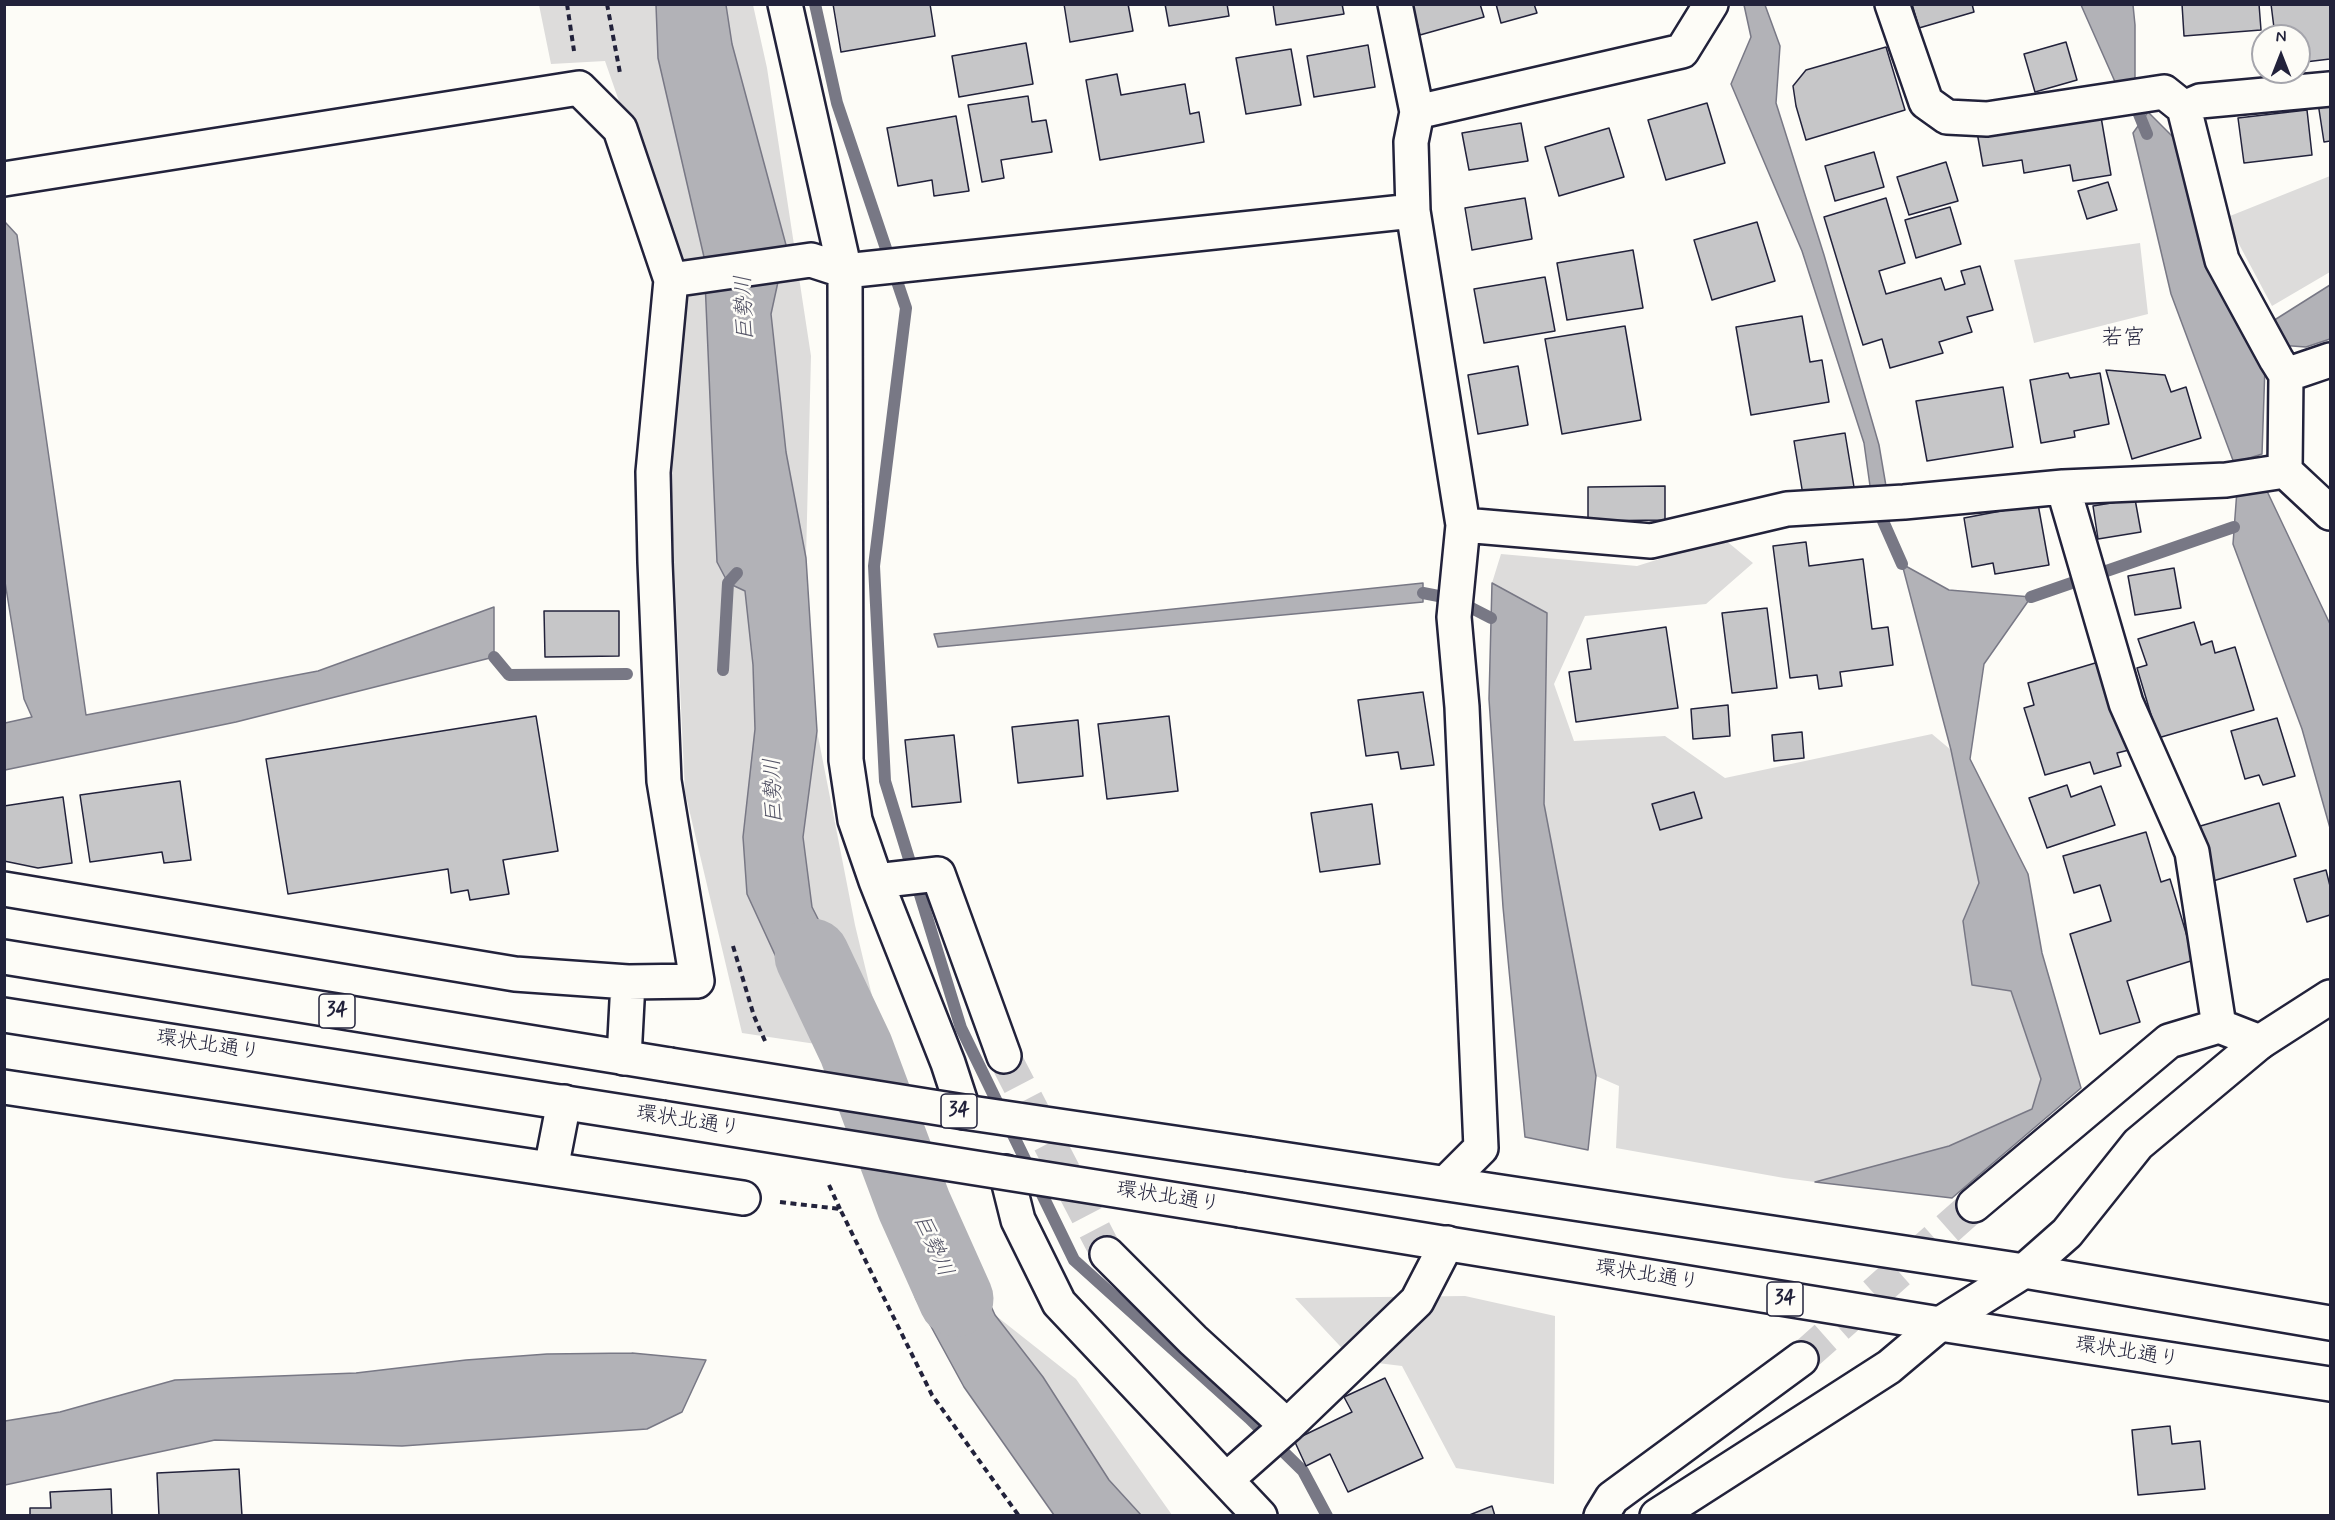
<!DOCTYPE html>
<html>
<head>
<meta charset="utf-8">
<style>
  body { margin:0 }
  #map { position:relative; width:2335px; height:1520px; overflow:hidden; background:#fdfcf7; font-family:Mynerve,sans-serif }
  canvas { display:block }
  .frame { position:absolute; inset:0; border:6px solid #22223b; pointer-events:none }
  .north { position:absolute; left:2251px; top:24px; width:60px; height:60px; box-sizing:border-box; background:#fdfcf7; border:2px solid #a5a5ac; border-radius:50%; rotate:0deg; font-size:16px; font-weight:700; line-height:24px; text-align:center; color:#22223b }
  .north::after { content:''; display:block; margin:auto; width:21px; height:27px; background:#22223b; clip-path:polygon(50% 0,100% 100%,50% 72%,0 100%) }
</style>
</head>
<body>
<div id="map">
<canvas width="2335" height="1520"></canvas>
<div class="frame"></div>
<div class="north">N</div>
</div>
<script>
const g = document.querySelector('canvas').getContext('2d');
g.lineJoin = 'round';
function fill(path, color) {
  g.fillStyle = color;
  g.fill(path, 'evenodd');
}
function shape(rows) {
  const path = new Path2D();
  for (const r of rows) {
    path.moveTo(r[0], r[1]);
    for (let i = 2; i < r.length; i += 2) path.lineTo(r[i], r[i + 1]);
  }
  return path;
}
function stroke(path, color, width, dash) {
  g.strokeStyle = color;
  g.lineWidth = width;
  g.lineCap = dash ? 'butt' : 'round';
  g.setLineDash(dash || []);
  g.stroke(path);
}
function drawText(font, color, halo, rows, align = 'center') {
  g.font = font + ' Mynerve,"Klee One",sans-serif';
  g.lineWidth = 5;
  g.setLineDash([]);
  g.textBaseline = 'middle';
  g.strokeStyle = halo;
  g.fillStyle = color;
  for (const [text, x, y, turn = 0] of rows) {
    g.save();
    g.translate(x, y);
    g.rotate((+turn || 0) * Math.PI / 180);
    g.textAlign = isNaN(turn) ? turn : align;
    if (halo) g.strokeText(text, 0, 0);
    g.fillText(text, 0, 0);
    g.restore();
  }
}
fill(shape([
  [539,5,656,5,658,58,704,257,717,562,728,583,745,590,753,665,755,730,743,837,747,894,816,1044,742,1033,685,792,671,496,680,276,605,61,551,64],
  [726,5,753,5,767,68,811,356,806,558,786,452,771,314,786,245,732,44],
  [2330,176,2330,272,2272,306,2225,218],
  [2140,243,2148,314,2034,343,2014,260],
  [1724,539,1753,563,1706,604,1585,616,1554,684,1574,741,1665,736,1725,778,1932,734,1951,750,1979,883,1963,921,2011,991,2041,1079,2033,1109,1949,1146,1815,1182,1784,1178,1616,1148,1619,1086,1596,1076,1544,804,1547,614,1492,583,1501,554,1637,566],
  [817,731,855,925,886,1054,812,907,803,837],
  [1465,1296,1555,1316,1554,1484,1456,1468,1402,1366,1353,1360,1295,1298],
  [995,1315,1076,1379,1172,1515,1141,1515,1109,1480,1043,1377]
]), '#dddcdb');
const water = shape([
  [656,5,726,5,732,44,786,245,771,314,786,452,806,558,817,731,803,837,812,907,886,1054,816,1044,747,894,743,837,755,729,753,665,745,591,728,583,717,562,704,257,658,58,656,5],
  [1744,5,1765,5,1780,46,1776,103,1824,255,1879,445,1887,492,1871,493,1864,443,1802,251,1731,84,1751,37,1744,5],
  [2081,5,2133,5,2135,25,2135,81,2116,84,2081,5],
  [2148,112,2174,138,2205,241,2265,366,2262,454,2234,463,2171,294,2133,133,2148,112],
  [5,222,17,235,86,715,318,671,494,607,494,657,236,722,5,770,5,723,32,717,24,699,5,582,5,222],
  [2330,285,2330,339,2306,347,2278,345,2265,326,2330,285],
  [2266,489,2330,624,2330,828,2302,729,2233,544,2237,490,2266,489],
  [1902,564,1949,590,2031,597,1984,664,1970,759,2028,874,2042,953,2081,1088,1952,1198,1815,1182,1949,1146,2032,1109,2041,1079,2011,991,1972,985,1963,921,1979,883,1951,750,1902,564],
  [1423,583,1423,602,938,647,934,634,1423,583],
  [1492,583,1547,613,1544,804,1596,1076,1588,1150,1525,1137,1503,907,1489,699,1492,583],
  [880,1200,947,1209,995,1315,1043,1377,1109,1480,1141,1515,1054,1515,964,1387,916,1299,880,1200],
  [632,1353,706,1360,682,1412,647,1429,402,1446,215,1440,5,1485,5,1421,60,1412,175,1380,356,1373,466,1360,547,1354,632,1353]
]);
fill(water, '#b2b2b7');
stroke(water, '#787885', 1.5);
stroke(shape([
  [815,4,837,103,906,308,874,566,885,781,961,1028,1074,1260,1249,1418,1303,1471,1327,1516],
  [2132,97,2147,134],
  [1880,503,1883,521,1902,564],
  [1423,593,1454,599,1491,618],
  [2031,597,2234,527],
  [494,657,509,675,627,674],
  [723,670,728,583,737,573]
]), '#787885', 12);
stroke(shape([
  [812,956,856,1049,914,1205,956,1299]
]), '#b2b2b7', 75);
const building = shape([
  [833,4,930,4,935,36,841,52,833,4],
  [1064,4,1128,4,1133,31,1070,42,1064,4],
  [1165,4,1227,4,1229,16,1169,26,1165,4],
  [1273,4,1342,4,1344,14,1276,25,1273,4],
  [1412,4,1480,4,1484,17,1420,35,1412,4],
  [1496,4,1534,4,1537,13,1501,23,1496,4],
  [1912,4,1972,4,1974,12,1919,28,1912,4],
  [2182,4,2259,4,2261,30,2184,36,2182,4],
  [2271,4,2330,4,2330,59,2305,62,2303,50,2299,51,2299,36,2275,36,2271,4],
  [2066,42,2077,80,2035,92,2024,54,2066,42],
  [1026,43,1033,84,959,97,952,56,1026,43],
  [1368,45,1375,87,1314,97,1307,56,1368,45],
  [1886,47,1905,110,1806,140,1796,106,1793,86,1806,70,1886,47],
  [1291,49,1301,105,1246,114,1236,58,1291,49],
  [1117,74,1121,95,1185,84,1190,114,1199,112,1204,142,1100,160,1086,80,1117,74],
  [1028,96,1032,122,1046,120,1052,152,1001,160,1004,178,982,182,968,105,1028,96],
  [2330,101,2330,141,2324,142,2318,103,2330,101],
  [1707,103,1725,163,1666,180,1648,120,1707,103],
  [2307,110,2312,155,2244,163,2238,118,2307,110],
  [2100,111,2111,175,2073,181,2070,165,2024,173,2022,160,1983,166,1977,132,2100,111],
  [956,116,969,191,934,196,932,180,898,186,887,128,956,116],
  [1521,123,1528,161,1469,170,1462,133,1521,123],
  [1609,128,1624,177,1559,196,1545,147,1609,128],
  [1874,152,1884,187,1835,201,1825,166,1874,152],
  [1946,162,1958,201,1909,215,1897,177,1946,162],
  [2108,182,2117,210,2087,219,2078,191,2108,182],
  [1525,198,1532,239,1472,250,1465,208,1525,198],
  [1886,198,1905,263,1879,271,1886,294,1941,278,1945,290,1965,284,1961,271,1980,266,1993,310,1967,317,1972,332,1939,342,1943,353,1890,368,1882,339,1863,345,1824,217,1886,198],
  [1950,207,1961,244,1916,258,1905,220,1950,207],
  [1757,222,1775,281,1712,300,1694,240,1757,222],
  [1633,250,1643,308,1567,320,1557,263,1633,250],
  [1545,277,1555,331,1484,343,1474,289,1545,277],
  [1802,316,1810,362,1822,360,1829,402,1751,415,1736,327,1802,316],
  [1625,326,1641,420,1562,434,1545,339,1625,326],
  [1518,366,1528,425,1478,434,1468,375,1518,366],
  [2106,370,2165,375,2171,392,2186,387,2201,438,2132,459,2106,370],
  [2068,373,2070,378,2100,373,2109,424,2074,431,2075,437,2041,443,2030,380,2068,373],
  [2003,387,2013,447,1927,461,1916,401,2003,387],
  [1845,433,1854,487,1803,495,1794,441,1845,433],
  [1665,486,1665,520,1588,521,1588,487,1665,486],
  [2135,499,2141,532,2098,539,2093,506,2135,499],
  [2038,504,2049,565,1995,574,1993,563,1972,567,1964,518,2038,504],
  [1806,542,1809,566,1863,559,1872,629,1888,627,1893,665,1840,672,1842,686,1819,689,1817,675,1790,678,1773,546,1806,542],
  [2174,568,2181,608,2135,615,2128,576,2174,568],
  [1767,608,1777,688,1732,693,1722,613,1767,608],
  [544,611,619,611,619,656,545,657,544,611],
  [2194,622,2201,645,2212,641,2215,653,2235,647,2254,710,2158,738,2137,668,2147,665,2138,639,2194,622],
  [1666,627,1678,708,1576,722,1569,672,1591,669,1587,639,1666,627],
  [2102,661,2129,750,2117,753,2121,766,2094,774,2090,762,2045,775,2024,708,2034,705,2028,683,2102,661],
  [1423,692,1434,765,1401,769,1398,752,1366,756,1358,700,1423,692],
  [1728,705,1730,736,1693,739,1691,709,1728,705],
  [536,716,558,851,503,860,509,894,470,900,468,890,451,893,448,869,288,894,266,759,536,716],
  [1169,716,1178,791,1107,799,1098,724,1169,716],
  [2277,718,2295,776,2263,785,2259,775,2245,779,2231,731,2277,718],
  [1078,720,1083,776,1018,783,1012,727,1078,720],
  [1802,732,1804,758,1774,761,1772,735,1802,732],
  [954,735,961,802,912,807,905,740,954,735],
  [180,781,191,860,164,863,162,852,90,862,80,795,180,781],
  [2067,785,2071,797,2101,786,2115,825,2047,848,2029,798,2067,785],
  [1694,792,1702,818,1660,830,1652,804,1694,792],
  [63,797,72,863,38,868,4,861,4,806,63,797],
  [2279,803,2296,856,2213,881,2197,827,2279,803],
  [1372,804,1380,864,1320,872,1311,813,1372,804],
  [2146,832,2161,882,2170,879,2194,960,2127,981,2140,1022,2100,1034,2070,934,2111,921,2100,885,2074,893,2063,856,2146,832],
  [2326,870,2330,886,2330,915,2307,922,2294,879,2326,870],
  [1385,1378,1423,1458,1348,1492,1330,1454,1306,1466,1294,1440,1352,1412,1344,1397,1385,1378],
  [2170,1426,2172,1444,2200,1441,2205,1489,2138,1495,2132,1430,2170,1426],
  [239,1469,242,1516,159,1516,157,1473,239,1469],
  [111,1489,112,1516,30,1516,30,1508,51,1508,50,1492,111,1489],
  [1492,1506,1495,1516,1467,1516,1492,1506]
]);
fill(building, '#c6c6c8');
stroke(building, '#22223b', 1.5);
stroke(shape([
  [1004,1056,1107,1254],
  [1801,1359,1974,1205]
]), '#d1d0d1', 33, [33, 16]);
const street = shape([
  [785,4,845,271,846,760,855,820,876,881,948,1063,964,1112],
  [1395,4,1417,112,1411,142,1413,211],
  [1892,4,1926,102,1947,117,1987,119,2164,92,2184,108,2222,260,2276,359,2286,375,2330,360],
  [2184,108,2200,101,2330,89],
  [1417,112,1682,51,1711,4],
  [4,179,579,88,620,129,671,280,653,472,655,562,664,781,697,981,628,982,515,974,4,889],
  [671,280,811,260,845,271,1413,211,1463,525,1454,617,1462,707,1481,1148,1447,1182],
  [2286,375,2285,471,2330,513],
  [2063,487,2126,703,2192,852,2219,1026,2260,1042],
  [1463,525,1651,541,1787,509,1904,502,2063,487,2226,480,2285,471],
  [876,881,938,874,1004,1056],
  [624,1058,628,982],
  [4,1087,743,1198],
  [551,1169,564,1102],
  [1006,1172,1018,1220,1059,1303,1260,1516],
  [1974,1205,2169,1041,2219,1026],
  [1107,1254,1193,1340,1287,1426],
  [1226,1480,1287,1426,1417,1301,1447,1243],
  [1601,1516,1612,1498,1801,1359],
  [1657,1516,1889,1367,1940,1324]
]);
const secondary = shape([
  [1940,1324,2024,1271,2067,1233,2138,1144,2260,1042,2330,997]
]);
const highway = shape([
  [4,957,670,1065],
  [4,1015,662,1118],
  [1249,1154,2024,1271,2330,1323],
  [1240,1210,1940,1324,2330,1384]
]);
stroke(street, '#22223b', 38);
stroke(secondary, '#22223b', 38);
stroke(highway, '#22223b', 38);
stroke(shape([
  [567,4,574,51],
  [607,4,620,73],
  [733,946,754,1016,765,1041],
  [829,1185,840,1209],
  [780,1202,840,1209,932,1395,1019,1516]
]), '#22223b', 4, [6, 4.5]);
stroke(street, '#fdfcf7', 33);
stroke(secondary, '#fdfcf7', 33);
stroke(highway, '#fdfcf7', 33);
const highwayBridge = shape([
  [670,1065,964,1112,1249,1154],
  [662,1118,1240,1210]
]);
stroke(highwayBridge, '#22223b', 38, []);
stroke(highwayBridge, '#fdfcf7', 33);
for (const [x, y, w] of [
  [337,1011,36],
  [959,1111,36],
  [1785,1299,36]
]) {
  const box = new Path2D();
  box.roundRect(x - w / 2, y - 17, w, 34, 4.5);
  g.fillStyle = '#fdfcf7';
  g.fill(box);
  stroke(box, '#22223b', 1.5);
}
drawText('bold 20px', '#22223b', null, [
  ["34",337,1011],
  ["34",959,1111],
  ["34",1785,1299]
]);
drawText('21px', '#22223b', '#fdfcf7', [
  ["環状北通り",208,1046,9],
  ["環状北通り",688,1122,9],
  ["環状北通り",1168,1198,9],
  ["環状北通り",1647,1276,9],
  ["環状北通り",2127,1353,9]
]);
drawText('italic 22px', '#545466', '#fdfcf7', [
  ["巨勢川",746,308,-92],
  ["巨勢川",775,791,-92],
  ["巨勢川",932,1246,66]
]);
drawText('22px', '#22223b', '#fdfcf7', [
  ["若宮",2123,339]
]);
</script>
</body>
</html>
